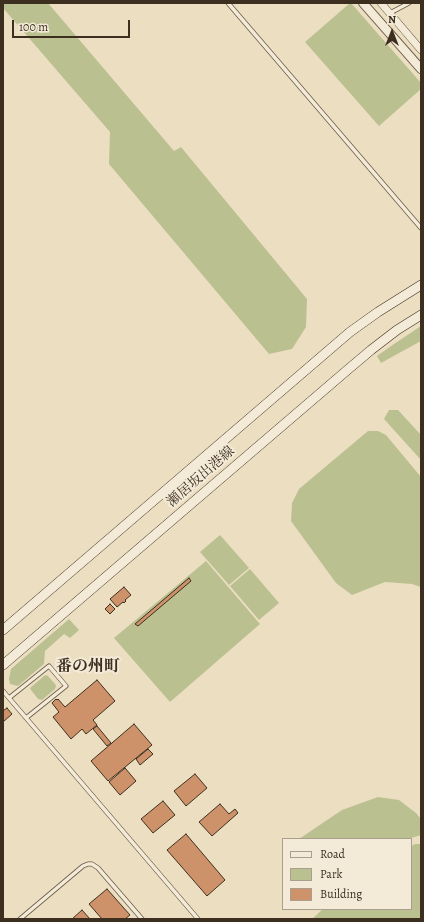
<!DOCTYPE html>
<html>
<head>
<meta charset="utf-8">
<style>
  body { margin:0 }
  #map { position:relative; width:424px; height:922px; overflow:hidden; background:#ecdec1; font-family:Alegreya,serif }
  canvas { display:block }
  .frame { position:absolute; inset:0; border:4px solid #3d2f20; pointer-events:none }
  .legend { position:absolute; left:282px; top:838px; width:130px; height:72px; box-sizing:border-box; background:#f3ead7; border:1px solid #aa9f8e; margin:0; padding:5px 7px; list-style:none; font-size:12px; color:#3d2f20 }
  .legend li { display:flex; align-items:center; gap:8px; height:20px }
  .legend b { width:20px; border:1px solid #aa9f8e }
  .north { position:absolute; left:372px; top:12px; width:40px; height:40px; -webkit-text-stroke:3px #f3ead7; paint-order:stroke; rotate:0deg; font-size:11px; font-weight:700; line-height:16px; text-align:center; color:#3d2f20 }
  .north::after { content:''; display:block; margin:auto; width:14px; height:18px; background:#3d2f20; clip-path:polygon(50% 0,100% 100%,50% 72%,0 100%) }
  .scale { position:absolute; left:12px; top:20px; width:118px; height:18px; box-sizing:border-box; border:2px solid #3d2f20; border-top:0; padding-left:5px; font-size:12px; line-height:14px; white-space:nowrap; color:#3d2f20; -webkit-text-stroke:3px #f3ead7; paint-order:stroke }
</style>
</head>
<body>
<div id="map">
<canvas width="424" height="922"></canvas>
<div class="frame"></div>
<ul class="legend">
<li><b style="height:5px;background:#f3ead7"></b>Road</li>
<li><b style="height:11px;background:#bbc091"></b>Park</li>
<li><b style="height:11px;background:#cd9269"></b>Building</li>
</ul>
<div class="north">N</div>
<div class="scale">100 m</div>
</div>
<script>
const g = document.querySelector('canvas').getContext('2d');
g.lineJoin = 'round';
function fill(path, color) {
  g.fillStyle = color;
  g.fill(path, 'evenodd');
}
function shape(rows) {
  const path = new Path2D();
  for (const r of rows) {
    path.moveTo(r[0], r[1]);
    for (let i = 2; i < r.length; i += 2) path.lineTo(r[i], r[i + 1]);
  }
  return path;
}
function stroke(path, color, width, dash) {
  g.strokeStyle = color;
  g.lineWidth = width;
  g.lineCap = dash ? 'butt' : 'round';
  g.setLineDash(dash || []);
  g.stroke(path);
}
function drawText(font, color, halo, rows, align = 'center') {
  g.font = font + ' Alegreya,"Noto Serif JP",serif';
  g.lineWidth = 4;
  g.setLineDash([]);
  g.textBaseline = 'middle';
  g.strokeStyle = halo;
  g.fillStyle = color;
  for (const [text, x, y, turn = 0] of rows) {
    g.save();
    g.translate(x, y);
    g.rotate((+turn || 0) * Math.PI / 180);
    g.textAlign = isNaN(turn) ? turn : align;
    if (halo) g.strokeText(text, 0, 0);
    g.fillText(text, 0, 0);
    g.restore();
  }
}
fill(shape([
  [3,3,48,3,174,151,181,147,307,299,306,327,292,349,269,354,109,164,110,132,3,8],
  [350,3,351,3,421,83,421,89,379,126,305,42],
  [421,326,421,341,381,363,377,356,394,344],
  [389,410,398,410,421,435,421,460,384,419],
  [368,431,378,431,386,435,421,477,421,587,412,584,385,582,352,595,336,583,291,521,292,503,299,489],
  [220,535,249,568,229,585,200,552],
  [206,561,260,624,170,702,114,638],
  [250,569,279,603,259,620,230,586],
  [69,619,79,630,70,638,64,634,45,651,44,664,18,686,10,684,9,679,11,669],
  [46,675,48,676,55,684,56,686,55,689,42,700,38,699,31,690,30,688,44,676],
  [378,797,399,800,416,813,421,819,421,835,408,839,299,839,342,810],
  [415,844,421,844,421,919,312,919,323,909,411,909,411,846]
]), '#bbc091');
const building = shape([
  [189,578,191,581,138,626,135,624,189,578],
  [124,587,131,595,125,600,126,601,124,603,123,602,117,607,110,599,124,587],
  [110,604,115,609,110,614,105,609,110,604],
  [97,680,115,701,93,720,97,725,86,734,82,729,71,739,53,717,59,712,52,703,56,699,57,700,58,699,65,707,97,680],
  [7,708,12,714,3,722,3,711,7,708],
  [134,724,152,745,108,781,91,761,134,724],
  [97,726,111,743,107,746,93,729,97,726],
  [148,749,153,754,140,765,136,759,148,749],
  [125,768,136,781,120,795,109,782,125,768],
  [195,774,207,788,186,806,174,791,195,774],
  [163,801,175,815,153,833,141,819,163,801],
  [220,804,229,814,235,809,238,813,212,836,199,822,220,804],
  [186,834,225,880,207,896,167,850,186,834],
  [107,889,130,915,125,919,102,919,89,904,107,889],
  [82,910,90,919,72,919,82,910]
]);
fill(building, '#cd9269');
stroke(building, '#3d2f20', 1);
const service = shape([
  [228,3,421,228],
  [390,13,409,3],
  [3,691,198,919],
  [9,698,49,666,66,686,26,718],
  [20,919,83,866,88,864,92,864,98,868,142,919]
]);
const minor = shape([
  [381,3,421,50]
]);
const tertiary = shape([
  [363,3,421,69]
]);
const secondary = shape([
  [3,630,350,332,378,312,421,285],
  [3,665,345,372,371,350,397,330,421,315]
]);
stroke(service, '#695b48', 5);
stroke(minor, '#695b48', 8);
stroke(tertiary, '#695b48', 10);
stroke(secondary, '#3d2f20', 10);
stroke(service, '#f3ead7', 3.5);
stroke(minor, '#f3ead7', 7);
stroke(tertiary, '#f3ead7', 8);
stroke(secondary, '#f3ead7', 9);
drawText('14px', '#3d2f20', '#f3ead7', [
  ["瀬居坂出港線",201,477,-41]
]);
drawText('bold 16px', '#3d2f20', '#f3ead7', [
  ["番の州町",88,667]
]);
</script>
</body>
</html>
